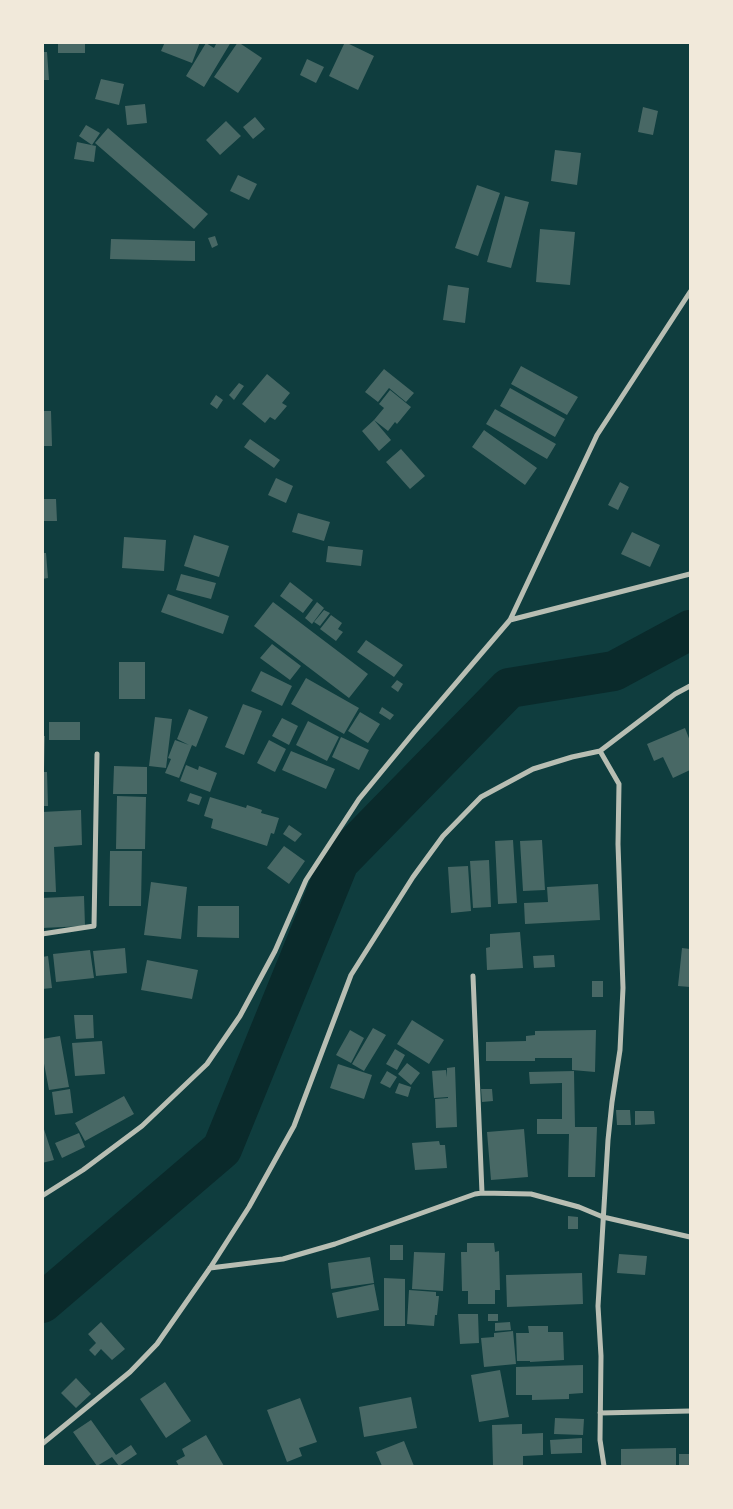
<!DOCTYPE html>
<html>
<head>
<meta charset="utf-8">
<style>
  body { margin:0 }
  #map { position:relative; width:733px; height:1509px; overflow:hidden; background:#0f3d3e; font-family:Montserrat,sans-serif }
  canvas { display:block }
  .frame { position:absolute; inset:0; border:44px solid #f1e9da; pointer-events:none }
</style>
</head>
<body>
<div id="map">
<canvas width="733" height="1509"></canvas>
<div class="frame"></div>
</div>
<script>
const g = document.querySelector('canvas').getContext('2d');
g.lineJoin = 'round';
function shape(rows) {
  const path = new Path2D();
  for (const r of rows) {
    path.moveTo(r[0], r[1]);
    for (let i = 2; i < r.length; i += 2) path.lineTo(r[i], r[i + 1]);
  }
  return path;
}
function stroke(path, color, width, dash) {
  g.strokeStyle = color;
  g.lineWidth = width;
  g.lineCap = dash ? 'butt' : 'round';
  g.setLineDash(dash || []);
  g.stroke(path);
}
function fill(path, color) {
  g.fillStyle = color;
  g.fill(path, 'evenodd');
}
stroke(shape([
  [42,1303,222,1149,339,862,509,688,614,671,690,630]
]), '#0a2a2b', 40);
fill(shape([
  [58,42,85,42,85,53,58,53],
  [165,42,200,42,192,63,161,51],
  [217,42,231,42,204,87,186,76,206,43,214,48],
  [238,42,262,58,238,93,214,77],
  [345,42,374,56,358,90,329,76],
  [42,52,47,52,49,80,42,80],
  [307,59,324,67,316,83,300,75],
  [101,79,124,84,119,105,95,99],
  [145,104,147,123,127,125,125,106],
  [643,107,658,111,653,135,638,132],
  [255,117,265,129,253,139,243,127],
  [226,121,241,136,220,155,206,140],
  [86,125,100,133,92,145,79,136],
  [108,128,208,214,194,229,95,143],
  [77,142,96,146,94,162,74,159],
  [555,150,581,153,577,185,551,181],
  [238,175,257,184,249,200,230,191],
  [477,185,500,193,478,256,455,248],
  [505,196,529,202,511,268,487,262],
  [540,229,575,232,570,285,536,282],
  [215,236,218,245,212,248,208,238],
  [111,239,195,241,195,261,110,259],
  [448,285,469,288,465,323,443,320],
  [521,366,578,397,567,415,511,384],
  [384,369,414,393,406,402,389,388,378,402,365,392],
  [267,374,290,393,282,403,287,406,275,420,270,417,265,423,242,404],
  [239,383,244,386,234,400,229,395],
  [510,388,565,419,555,437,500,406],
  [390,390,411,407,397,424,395,422,388,431,374,420,384,408,379,404],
  [216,395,223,400,217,409,210,404],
  [495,409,556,444,547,459,486,424],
  [42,411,51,411,52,446,42,446],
  [374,420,391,440,379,451,362,431],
  [484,430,537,468,525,485,472,447],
  [250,439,280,460,274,468,244,447],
  [401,449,425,476,410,489,386,462],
  [276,478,293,486,286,503,268,495],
  [620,482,629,487,618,510,608,505],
  [42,499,56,499,57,521,42,521],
  [298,513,330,522,324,541,292,532],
  [632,532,660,545,650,567,621,554],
  [194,535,229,546,219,577,184,566],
  [124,537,166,540,164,571,122,568],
  [328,546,363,550,361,566,326,562],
  [42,553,46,553,48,578,42,579],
  [181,574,216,583,211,599,176,590],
  [290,582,313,600,303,613,280,596],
  [168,594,229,616,223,634,161,612],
  [273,602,368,674,349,698,254,626],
  [317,602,324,608,312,624,305,618],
  [324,610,330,613,320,626,314,622],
  [331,615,342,623,338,629,343,632,336,641,320,629],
  [366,640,403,665,394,677,357,652],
  [272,644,301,666,290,680,260,658],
  [119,662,145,662,145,699,119,699],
  [261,671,292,686,282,706,251,691],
  [306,678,359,708,344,734,291,704],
  [397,680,403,684,398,692,391,687],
  [243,704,262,711,244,755,225,747],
  [382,707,394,715,390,720,379,713],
  [189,709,208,717,196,747,192,745,179,778,165,773,171,759,168,758,175,740,189,745,177,739],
  [360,712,380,724,368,743,348,731],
  [155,717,172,719,166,768,149,766],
  [282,718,298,726,289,745,272,736],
  [308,721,339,737,327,761,296,745],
  [49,722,80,722,80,740,49,740],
  [685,728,690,741,690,770,673,778,663,757,654,761,647,744],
  [42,736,45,736,44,770,42,770],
  [341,737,369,750,359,770,332,757],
  [269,740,286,749,275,772,257,763],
  [291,751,335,769,326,789,282,770],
  [186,765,198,770,199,766,217,773,210,792,180,781],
  [114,766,147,767,147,794,113,794],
  [42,772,47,772,48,806,42,806],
  [190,793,202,797,199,805,187,801],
  [117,796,146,797,145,849,116,849],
  [210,797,246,808,247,805,262,810,261,813,279,818,274,834,271,833,267,846,211,828,213,819,204,816],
  [81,810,82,845,54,847,56,892,42,892,42,812],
  [289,825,302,834,295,842,283,834],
  [513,840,517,903,498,904,495,841],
  [542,840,545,890,523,891,520,841],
  [284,846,305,861,289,884,267,868],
  [110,851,142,851,141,906,109,906],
  [489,860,491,907,473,908,470,861],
  [468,866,471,911,451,913,448,867],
  [151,882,187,887,181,939,144,935],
  [598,884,600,920,525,924,524,903,548,902,547,887],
  [84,896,85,926,42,928,42,898],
  [198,906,239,906,239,938,197,937],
  [520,932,523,968,487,970,486,948,490,947,490,934],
  [125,948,127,973,96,976,93,951],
  [682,948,690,949,690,987,678,986],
  [90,950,94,978,56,982,53,954],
  [554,955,555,967,534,968,533,956],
  [48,956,52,988,42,989,42,957],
  [147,960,198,970,192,999,141,990],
  [592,981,603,981,603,997,592,997],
  [74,1015,93,1015,94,1038,76,1039],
  [412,1020,444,1040,429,1064,397,1044],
  [373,1028,386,1035,364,1071,352,1064],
  [350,1030,364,1038,351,1063,336,1055],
  [596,1030,595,1072,572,1070,572,1058,535,1058,535,1061,486,1061,486,1042,526,1041,526,1036,535,1035,535,1031],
  [60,1036,69,1087,49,1090,42,1053,42,1039],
  [102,1041,105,1074,75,1076,72,1043],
  [395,1049,405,1055,397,1070,386,1064],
  [407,1063,420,1073,411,1085,398,1074],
  [338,1064,372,1075,364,1099,330,1088],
  [455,1067,457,1127,436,1128,435,1099,448,1098,448,1097,434,1098,432,1071,446,1070,447,1077,447,1068],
  [387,1071,397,1077,390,1088,380,1083],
  [574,1071,575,1127,597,1127,595,1177,568,1177,569,1134,537,1134,537,1119,562,1119,562,1083,530,1084,529,1072],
  [399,1083,411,1087,408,1097,395,1093],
  [70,1089,73,1113,55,1115,52,1092],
  [481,1089,492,1089,493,1101,482,1102],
  [124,1096,134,1114,85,1141,75,1123],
  [616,1110,630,1110,631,1125,617,1125],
  [635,1111,654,1111,655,1124,635,1125],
  [42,1123,54,1160,42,1163],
  [524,1129,528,1177,491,1180,487,1132],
  [79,1133,85,1147,62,1158,55,1143],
  [439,1141,440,1145,445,1145,447,1168,415,1170,412,1143],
  [568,1216,578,1217,578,1229,568,1229],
  [467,1243,494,1243,495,1252,499,1251,500,1290,495,1290,495,1304,468,1304,468,1291,462,1291,461,1252,467,1252],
  [390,1245,403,1245,403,1260,390,1260],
  [414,1252,445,1253,443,1291,412,1289],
  [619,1254,647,1256,645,1275,617,1273],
  [370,1257,374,1283,331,1289,328,1263],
  [582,1273,583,1304,507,1307,506,1275],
  [384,1278,405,1279,405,1326,384,1326],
  [374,1284,379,1310,337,1318,332,1293],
  [409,1290,436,1292,436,1296,439,1296,437,1315,435,1315,434,1326,407,1324],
  [458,1314,478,1314,479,1343,460,1344],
  [488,1314,498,1314,498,1321,488,1321],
  [101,1322,125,1349,112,1360,101,1349,95,1356,89,1350,96,1343,88,1334],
  [510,1322,511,1330,495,1331,495,1323],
  [528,1326,548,1326,548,1332,563,1332,564,1360,530,1362,530,1361,517,1361,516,1333,529,1333],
  [513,1331,516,1364,484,1367,481,1338,494,1337,494,1333],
  [583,1365,583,1393,569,1394,569,1399,532,1400,532,1395,516,1395,516,1367],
  [500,1370,509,1417,479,1422,471,1375],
  [76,1378,91,1394,76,1408,61,1393],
  [165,1382,191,1421,166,1438,140,1399],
  [411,1397,417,1428,364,1437,359,1407],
  [300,1398,317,1442,299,1448,302,1456,287,1462,267,1410],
  [555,1418,584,1419,583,1435,554,1434],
  [91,1420,116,1455,131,1445,137,1454,119,1466,112,1457,97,1466,73,1432],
  [522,1424,522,1434,543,1433,543,1455,523,1456,523,1466,493,1466,492,1425],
  [206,1435,224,1466,179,1466,176,1461,185,1456,182,1449],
  [582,1438,582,1453,551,1454,550,1440],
  [404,1441,414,1466,382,1466,376,1452],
  [676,1448,676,1466,621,1466,621,1449],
  [679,1454,690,1454,690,1466,679,1466]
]), '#486865');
stroke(shape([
  [510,620,690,574],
  [600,751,619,784,618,844,623,988,620,1050,612,1102,608,1140,598,1306,601,1356,600,1440,604,1466],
  [42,934,94,926,97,754],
  [473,976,482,1193],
  [42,1196,83,1170,142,1126,207,1064,240,1016,275,951,306,880,359,799,415,731,510,620,597,435,690,292],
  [210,1268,283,1259,335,1244,475,1194,482,1193,531,1194,579,1207,603,1217,690,1237],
  [600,1413,690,1411],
  [42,1444,130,1372,157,1344,210,1268,249,1207,294,1126,351,975,413,877,443,836,481,797,533,769,572,757,600,751,675,694,690,686]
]), '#b8beb3', 5);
</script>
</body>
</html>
